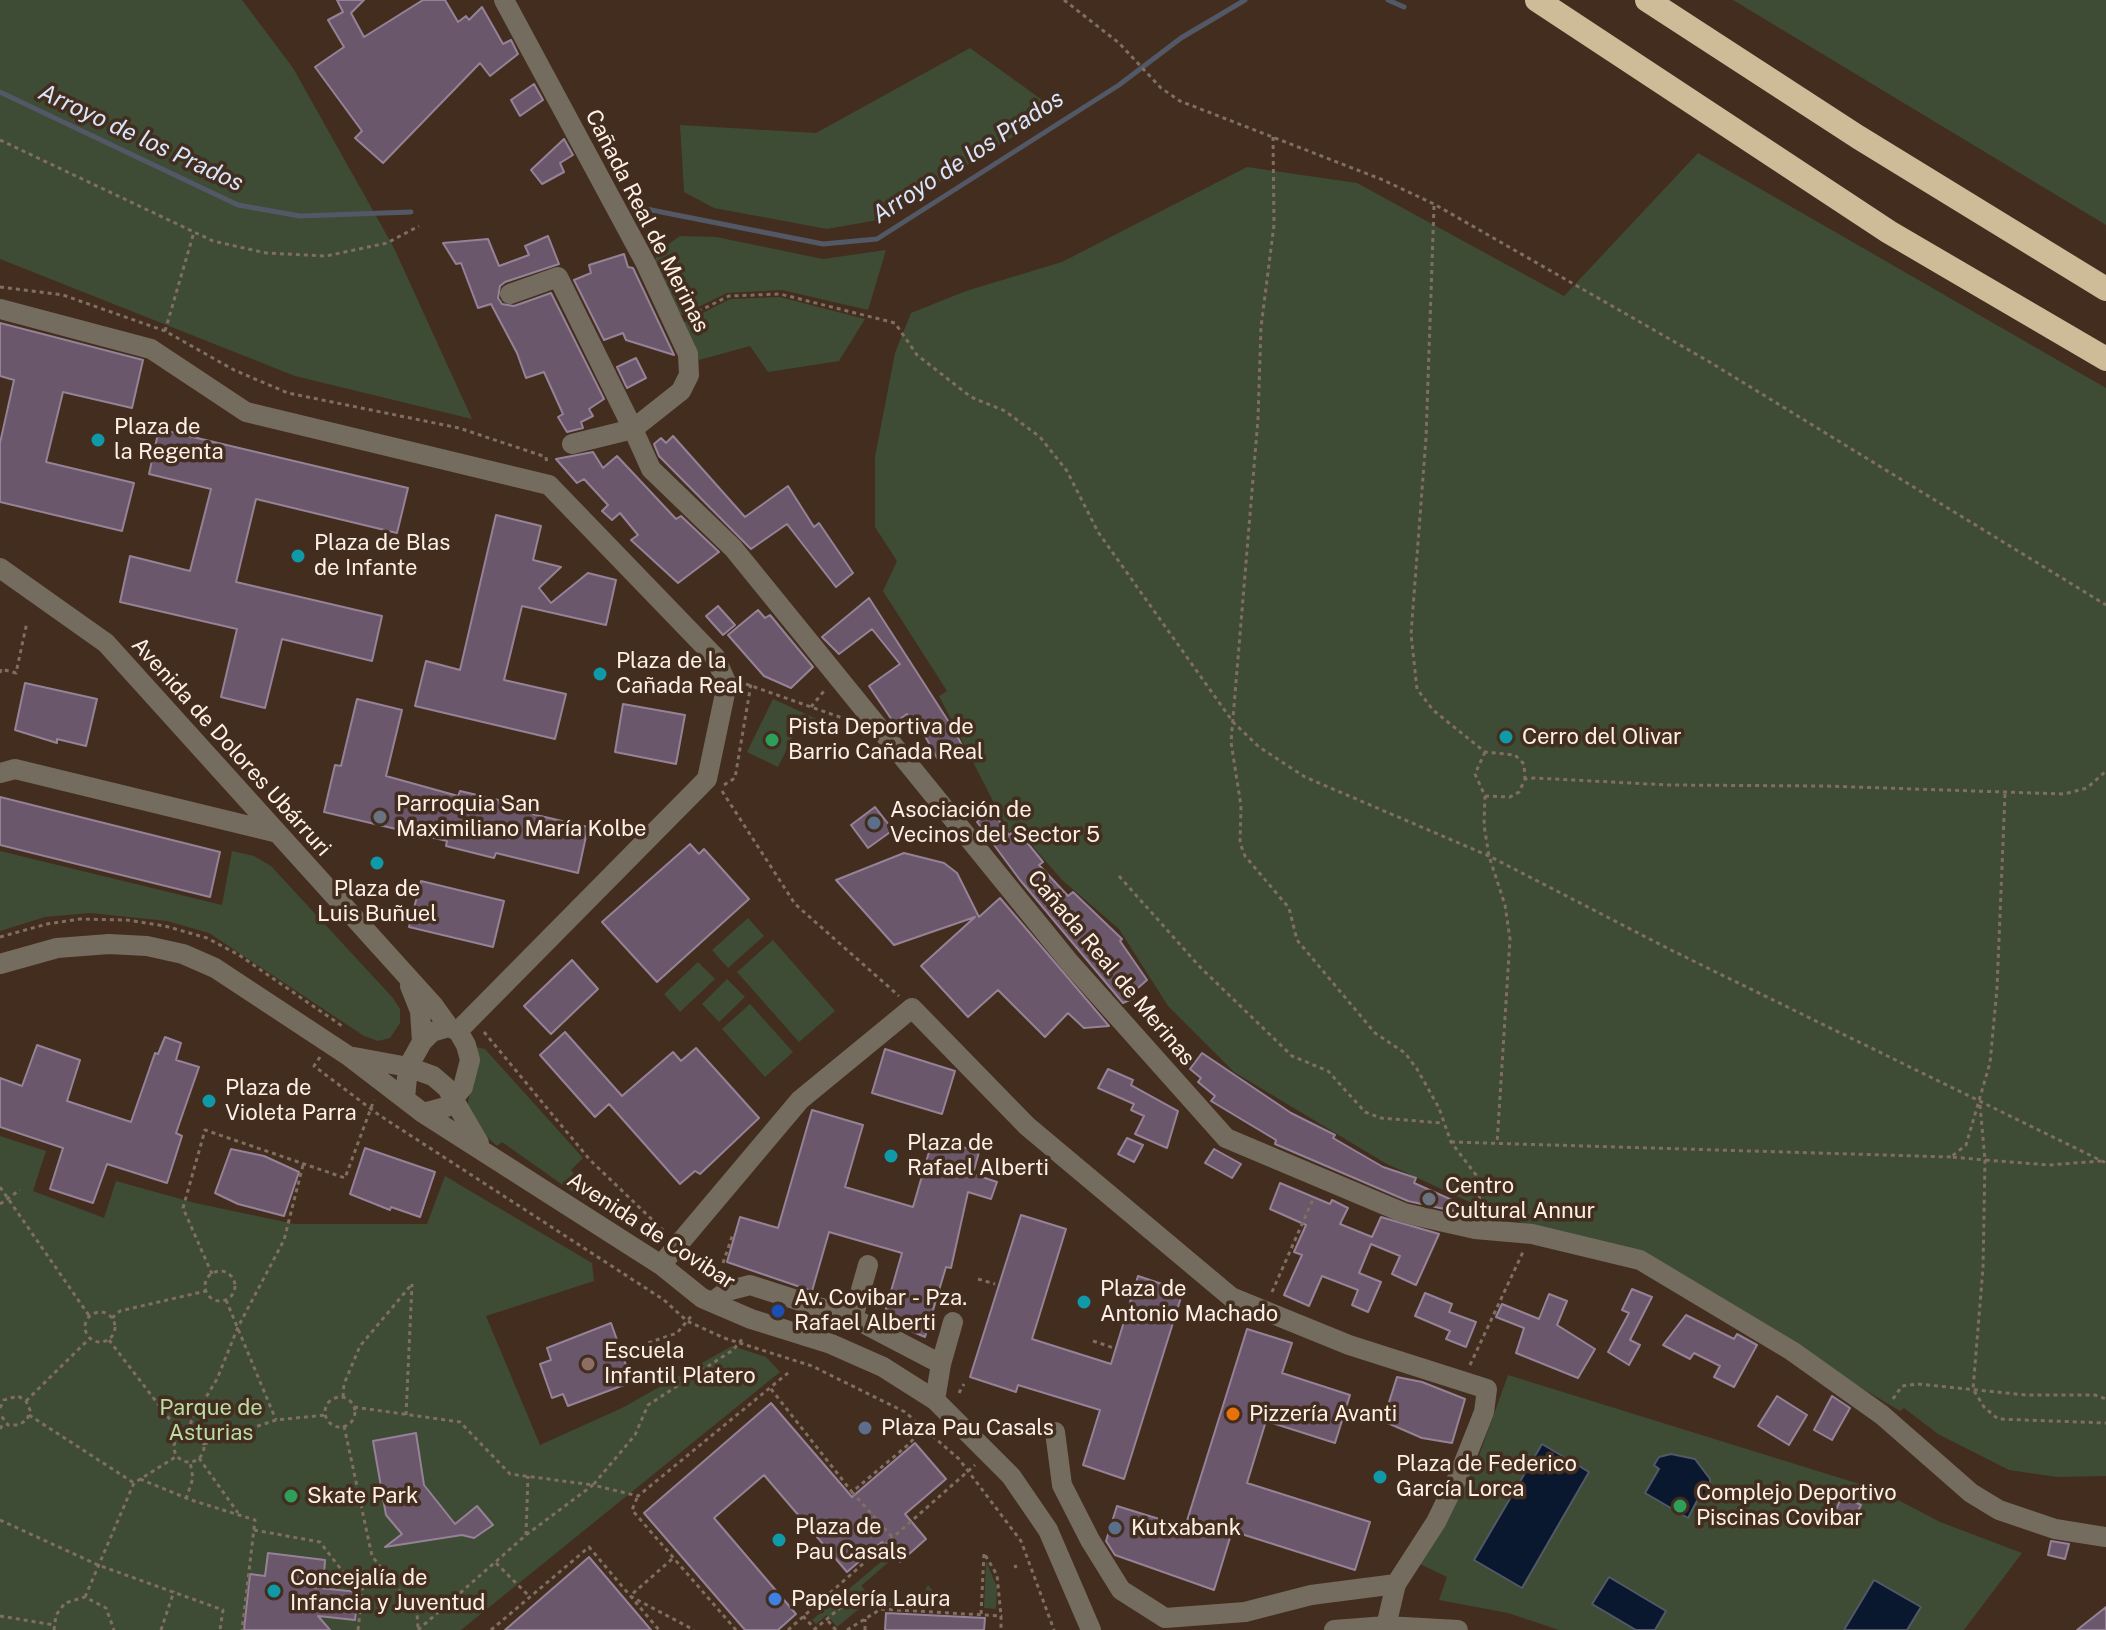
<!DOCTYPE html>
<html>
<head>
<meta charset="utf-8">
<style>
  body { margin:0 }
  canvas { display:block; background:#422d1f }
</style>
</head>
<body>
<canvas width="2106" height="1630"></canvas>
<script>
const g = document.querySelector('canvas').getContext('2d');
g.lineJoin = 'round';
function fill(path, color) {
  g.fillStyle = color;
  g.fill(path, 'evenodd');
}
function shape(rows) {
  const path = new Path2D();
  for (const r of rows) {
    if (r.length === 3) {
      path.moveTo(r[0] + r[2], r[1]);
      path.arc(r[0], r[1], r[2], 0, 2 * Math.PI);
      continue;
    }
    path.moveTo(r[0], r[1]);
    for (let i = 2; i < r.length; i += 2) path.lineTo(r[i], r[i + 1]);
  }
  return path;
}
function stroke(path, color, width, dash) {
  g.strokeStyle = color;
  g.lineWidth = width;
  g.lineCap = dash ? 'butt' : 'round';
  g.setLineDash(dash || []);
  g.stroke(path);
}
function drawText(font, color, halo, rows, align = 'center') {
  g.font = font + ' "Public Sans",sans-serif';
  g.lineWidth = 7;
  g.setLineDash([]);
  g.textBaseline = 'middle';
  g.strokeStyle = halo;
  g.fillStyle = color;
  for (const [text, x, y, turn = 0] of rows) {
    g.save();
    g.translate(x, y);
    g.rotate((+turn || 0) * Math.PI / 180);
    g.textAlign = isNaN(turn) ? turn : align;
    if (halo) g.strokeText(text, 0, 0);
    g.fillText(text, 0, 0);
    g.restore();
  }
}
fill(shape([
  [0,0,242,0,293,68,394,248,472,419,295,376,0,259],
  [1733,0,2106,0,2106,225],
  [970,48,1045,102,1037,122,878,220,827,229,714,208,684,192,680,125,816,133],
  [1698,153,2106,388,2106,1476,2057,1477,2009,1470,1938,1434,1904,1408,1900,1411,1641,1256,1502,1217,1385,1163,1234,1072,1168,1006,1119,929,1062,880,1016,827,1009,832,939,696,947,691,883,591,897,561,875,527,875,457,895,353,911,313,966,291,1062,262,1247,167,1357,183,1564,296],
  [680,236,716,237,823,259,886,250,868,310,782,290,727,293,678,317,654,262,659,251],
  [780,297,865,319,839,361,768,372,750,346,699,360,681,324,730,299],
  [773,699,817,719,811,734,797,728,778,767,747,752],
  [0,851,222,905,232,851,254,856,271,866,393,998,400,1009,400,1023,390,1038,378,1041,364,1036,209,933,167,921,90,913,45,917,0,931],
  [748,918,764,936,728,968,712,950],
  [773,940,835,1011,799,1042,737,972],
  [698,962,715,979,680,1012,664,994],
  [727,979,745,997,719,1022,702,1004],
  [750,1004,793,1052,765,1077,722,1029],
  [476,1047,485,1049,583,1158,571,1170,589,1192,584,1200,502,1142,497,1146,476,1127,467,1111],
  [0,1136,46,1151,33,1191,104,1218,116,1181,195,1203,295,1224,427,1224,445,1176,592,1263,594,1281,486,1316,540,1445,622,1408,732,1346,766,1357,780,1372,461,1630,0,1630],
  [1508,1375,1879,1490,1940,1522,2022,1553,1964,1630,1559,1630,1508,1613,1439,1600,1447,1577,1418,1563,1477,1461],
  [888,1556,891,1560,861,1586,876,1601,918,1604,928,1585,934,1592,921,1609,865,1604,837,1627,827,1615,816,1624,812,1620],
  [986,1561,997,1587,996,1609,984,1608]
]), '#3e4b35');
const water = shape([
  [1542,1444,1589,1472,1522,1588,1474,1560,1542,1444],
  [1671,1454,1695,1459,1710,1479,1711,1489,1705,1497,1700,1495,1688,1518,1645,1493,1659,1469,1654,1465,1659,1457,1671,1454],
  [1609,1577,1666,1611,1655,1630,1636,1630,1592,1604,1609,1577],
  [1874,1580,1921,1607,1907,1630,1844,1630,1874,1580]
]);
fill(water, '#09172f');
stroke(water, '#525866', 2);
stroke(shape([
  [1388,0,1404,7],
  [0,92,238,205,300,216,411,212],
  [636,207,823,244,877,239,1119,85,1181,38,1245,0]
]), '#525866', 5);
const building = shape([
  [337,0,364,0,351,13,364,37,423,0,445,0,458,22,466,16,469,20,482,7,503,44,511,40,518,54,490,76,480,63,383,163,355,138,362,131,315,67,344,47,328,20,343,12,337,0],
  [534,84,543,100,520,116,511,100,534,84],
  [564,139,573,155,560,163,564,172,542,184,531,170,564,139],
  [548,236,559,264,505,282,500,286,498,298,502,304,514,306,551,293,604,399,589,409,593,416,581,422,583,428,567,432,558,417,563,414,544,372,526,378,517,353,491,304,478,308,461,263,456,264,443,243,488,239,499,266,529,255,525,246,548,236],
  [624,254,628,267,633,268,674,355,626,340,623,333,604,340,574,280,591,273,589,265,624,254],
  [0,323,143,360,132,408,63,392,46,462,134,483,122,531,0,502,0,443,14,380,0,376,0,323],
  [636,358,646,378,627,388,617,367,636,358],
  [159,429,408,488,397,533,256,499,236,582,382,616,372,661,282,639,265,708,221,697,237,629,120,602,130,556,190,571,211,489,149,474,159,429],
  [673,436,745,517,788,486,814,527,819,523,853,573,836,587,787,524,751,549,659,456,654,444,661,438,666,443,673,436],
  [593,452,603,468,617,456,676,519,681,516,719,552,678,583,631,540,638,535,620,513,612,520,602,511,608,505,584,479,577,483,556,459,593,452],
  [496,515,541,526,533,560,561,567,539,588,551,603,588,573,616,580,606,625,522,606,504,680,566,694,555,739,415,706,426,661,460,670,496,515],
  [869,598,954,730,965,751,937,758,919,725,915,727,907,714,894,723,869,686,900,664,872,629,839,654,822,637,869,598],
  [718,606,735,625,723,635,706,616,718,606],
  [758,610,765,618,770,615,813,667,791,688,764,676,728,635,758,610],
  [25,683,97,699,86,746,57,739,57,743,15,730,25,683],
  [357,699,402,710,386,776,458,796,460,791,507,802,506,808,588,827,578,873,496,853,494,858,446,846,447,841,324,812,335,765,341,766,357,699],
  [623,704,685,715,676,764,615,752,623,704],
  [0,797,220,852,210,897,0,845,0,797],
  [875,807,893,830,868,848,851,825,875,807],
  [992,810,1009,835,1016,829,1043,862,1039,865,1068,896,1073,892,1122,939,1120,941,1147,980,1131,994,1134,998,1123,1003,1020,880,977,822,992,810],
  [690,844,699,854,704,849,749,899,657,982,602,922,690,844],
  [904,853,944,863,957,873,979,917,1000,898,1109,1026,1084,1028,1068,1013,1045,1037,998,990,968,1017,921,966,975,917,894,945,836,880,904,853],
  [421,881,504,901,493,947,409,927,421,881],
  [572,960,598,989,551,1034,524,1006,572,960],
  [565,1032,622,1096,673,1052,681,1061,696,1048,759,1118,700,1174,695,1171,680,1184,609,1104,595,1117,540,1055,565,1032],
  [165,1037,181,1043,176,1060,199,1067,176,1133,182,1136,167,1183,107,1164,93,1203,50,1189,63,1148,0,1127,0,1078,22,1086,37,1045,80,1060,67,1101,131,1122,155,1053,158,1054,165,1037],
  [885,1049,955,1071,942,1114,872,1093,885,1049],
  [1202,1053,1291,1113,1335,1135,1333,1138,1383,1167,1416,1178,1414,1183,1461,1204,1458,1212,1408,1201,1275,1144,1276,1140,1211,1101,1215,1096,1198,1082,1201,1078,1190,1069,1202,1053],
  [1108,1069,1133,1080,1131,1085,1178,1111,1167,1148,1135,1134,1144,1116,1131,1110,1134,1104,1098,1088,1108,1069],
  [812,1110,863,1125,845,1187,913,1207,933,1138,979,1152,973,1174,997,1182,991,1199,968,1192,951,1268,946,1267,925,1337,883,1319,902,1253,829,1232,812,1291,727,1262,740,1217,778,1228,812,1110],
  [1127,1138,1143,1145,1134,1162,1118,1154,1127,1138],
  [365,1148,435,1172,420,1217,391,1207,390,1210,350,1194,365,1148],
  [231,1149,264,1156,299,1172,284,1216,238,1204,215,1193,231,1149],
  [1214,1149,1241,1164,1232,1178,1205,1163,1214,1149],
  [1280,1183,1330,1204,1332,1200,1348,1208,1340,1224,1372,1237,1381,1217,1439,1234,1416,1285,1392,1274,1400,1256,1371,1244,1359,1273,1381,1282,1368,1312,1352,1305,1358,1290,1322,1276,1309,1306,1284,1295,1302,1255,1294,1252,1306,1225,1270,1209,1280,1183],
  [1021,1215,1066,1229,1032,1339,1111,1364,1138,1276,1183,1291,1124,1479,1083,1465,1100,1410,1018,1385,1016,1392,970,1377,1021,1215],
  [1632,1289,1652,1297,1630,1340,1640,1345,1629,1365,1608,1352,1629,1313,1622,1310,1632,1289],
  [1425,1293,1452,1304,1449,1312,1476,1322,1466,1347,1446,1339,1450,1331,1415,1316,1425,1293],
  [1549,1294,1567,1301,1557,1325,1595,1349,1578,1378,1516,1353,1524,1328,1496,1317,1502,1304,1539,1319,1549,1294],
  [1686,1315,1734,1339,1737,1334,1757,1345,1734,1387,1714,1377,1720,1366,1694,1353,1690,1359,1663,1345,1686,1315],
  [611,1323,632,1382,568,1406,563,1394,552,1398,540,1364,551,1360,547,1348,611,1323],
  [1247,1329,1292,1343,1282,1373,1350,1395,1335,1443,1266,1421,1247,1483,1370,1522,1355,1570,1232,1531,1214,1590,1115,1555,1106,1541,1117,1506,1185,1527,1247,1329],
  [1397,1377,1422,1382,1465,1399,1452,1443,1422,1438,1383,1421,1397,1377],
  [1777,1396,1807,1415,1789,1445,1758,1426,1777,1396],
  [1832,1396,1850,1408,1832,1440,1814,1430,1832,1396],
  [771,1403,852,1497,915,1443,946,1479,905,1514,926,1539,900,1562,882,1542,847,1572,764,1475,714,1518,796,1614,778,1630,745,1630,644,1513,771,1403],
  [416,1433,424,1485,455,1524,477,1506,493,1525,474,1538,462,1535,385,1547,402,1534,386,1515,373,1441,416,1433],
  [1842,1496,1861,1505,1850,1527,1832,1519,1842,1496],
  [2051,1541,2069,1544,2065,1559,2048,1555,2051,1541],
  [268,1553,325,1560,324,1575,310,1587,358,1592,355,1620,318,1616,330,1630,244,1630,250,1574,265,1576,268,1553],
  [589,1557,651,1630,505,1630,589,1557],
  [2106,1607,2106,1630,2077,1630,2106,1607],
  [886,1613,985,1618,984,1630,885,1630,886,1613]
]);
fill(building, '#6a576b');
stroke(building, '#968297', 2);
stroke(shape([
  [1064,0,1119,43,1161,88,1180,101,1383,180,1434,204,1708,361,2106,605],
  [1273,137,1274,225,1261,327,1258,419,1231,742,1241,806,1240,843,1245,856,1289,908,1297,940,1375,1033,1405,1053,1417,1069,1439,1108,1451,1142,1476,1175,1480,1193,1478,1209],
  [0,140,213,241,266,253,326,256,387,243,419,226],
  [1434,206,1426,438,1411,634,1417,689,1433,710,1485,752,1515,755,1524,764,1525,779],
  [0,287,63,295,165,331,234,370,288,393,459,428,546,457,547,465],
  [691,315,729,296,780,294,895,323,917,355,971,397,1005,411,1040,437,1067,471,1098,532,1233,722,1259,747,1305,777,1489,856,1671,950,2106,1163],
  [165,331,194,232],
  [0,673,1,669,16,673,27,622],
  [746,684,848,720],
  [811,707,824,691],
  [1485,752,1475,774,1485,796,1484,825,1489,856,1505,905,1510,939,1497,1144],
  [724,785,735,778,751,684],
  [722,791,795,904,899,996],
  [2005,794,1997,988,1990,1063,1966,1145,1951,1157,1985,1160,1983,1268,1973,1389,1984,1407,1998,1419,2106,1423],
  [1485,796,1510,797,1519,792,1525,779,1535,778,1668,785,1825,786,2064,794,2087,788,2106,771],
  [1119,876,1200,967,1292,1056,1328,1071,1365,1112,1381,1118,1442,1123],
  [0,937,47,924,80,919,127,920,165,926,207,938,239,955,342,1026,340,1028],
  [484,1032,590,1160,664,1231],
  [320,1057,314,1066,379,1115,664,1300,687,1321,724,1338,812,1366,905,1412,959,1459,1021,1541,1054,1630],
  [1980,1105,1985,1160,2049,1165,2101,1161],
  [1451,1142,1951,1157],
  [0,1187,90,1317],
  [0,1204,20,1190],
  [723,1263,733,1234],
  [220,1286,15],
  [212,1274,183,1208,205,1130,345,1178,374,1100],
  [978,1279,995,1284],
  [1272,1292,1314,1197],
  [226,1300,276,1420],
  [100,1327,15],
  [112,1318,120,1311,206,1291],
  [109,1340,181,1434],
  [1093,1341,1114,1348],
  [633,1348,677,1333,693,1314],
  [1470,1365,1523,1252],
  [771,1389,852,1492,909,1444,929,1421],
  [959,1393,964,1384],
  [343,1397,344,1384,360,1346,412,1284],
  [340,1412,15],
  [1893,1399,1902,1386,1918,1384,2026,1395,2095,1395,2106,1399],
  [26,1401,90,1338],
  [354,1407,460,1422,510,1474,593,1485,635,1435,648,1405,733,1350,744,1337],
  [0,1408,4,1400,18,1396,26,1401,30,1410,27,1420,18,1425,8,1425,0,1414],
  [29,1415,134,1483],
  [406,1415,412,1284],
  [344,1426,372,1556,417,1613,418,1628],
  [0,1429,4,1422],
  [190,1432,191,1422,217,1379,238,1327,284,1240,303,1165],
  [189,1447,15],
  [204,1444,276,1420,326,1415],
  [199,1458,238,1513],
  [140,1479,191,1500,255,1520,242,1630],
  [852,1492,892,1537],
  [637,1498,632,1510,736,1630],
  [186,1499,193,1478,190,1462],
  [0,1520,98,1565,223,1610,220,1630],
  [254,1530,320,1542,343,1572,390,1580],
  [526,1535,528,1476],
  [672,1559,630,1596,694,1630],
  [496,1563,530,1597],
  [1014,1567,1017,1566],
  [85,1597,134,1483,177,1456],
  [981,1614,984,1553,997,1575,1001,1616],
  [0,1616,54,1625],
  [803,1616,815,1629,858,1593],
  [828,1621,836,1630],
  [54,1630,56,1615,65,1603,85,1597,106,1608,114,1630],
  [161,1630,174,1591],
  [358,1630,364,1576],
  [418,1630,526,1535,593,1485,638,1496,788,1373],
  [491,1630,589,1547,659,1630],
  [788,1630,975,1465],
  [847,1630,881,1609,1001,1616,1001,1630],
  [865,1630,865,1619]
]), '#816e62', 3, [4, 4]);
stroke(shape([
  [504,0,645,262,688,354,689,375,681,391,633,429,651,469,733,548,1070,963,1226,1138,1404,1213,1475,1229,1532,1234,1640,1260,1792,1351,1882,1415,1971,1493,1999,1510,2055,1529,2106,1537],
  [510,294,558,277,633,429,572,444],
  [0,309,151,349,246,412,549,485,715,657,727,684,707,779,458,1031],
  [0,568,106,643,434,1006,449,1027],
  [0,773,15,769,274,832],
  [0,964,57,948,109,944,147,946,183,954,215,968,350,1057,423,1113,661,1265,702,1298,751,1319,831,1344,883,1367,935,1400,1011,1476,1048,1530,1091,1630],
  [410,986,420,1011,422,1042],
  [354,1057,408,1067,433,1076,447,1088,479,1143],
  [405,1098,408,1067,422,1042,432,1032,449,1027,458,1031,466,1045,470,1060,463,1087,446,1107,423,1113],
  [661,1265,800,1100,912,1008,1027,1126,1231,1297,1349,1345,1487,1389,1484,1412,1459,1475,1436,1522,1396,1584,1386,1626],
  [712,1302,727,1291,750,1285,853,1318,941,1364,935,1400],
  [853,1318,868,1265],
  [941,1364,953,1322],
  [1055,1432,1062,1485,1090,1540,1121,1590,1165,1618,1245,1612,1311,1595,1396,1584],
  [1334,1630,1386,1626,1458,1630]
]), '#746c5e', 20);
stroke(shape([
  [1537,0,1889,232,2106,359],
  [1647,0,1858,137,2106,289]
]), '#cebb98', 24);
for (const [x, y, r, color] of [
  [98,440,8,"#0f9aa8"],
  [298,556,8,"#0f9aa8"],
  [600,674,8,"#0f9aa8"],
  [1506,737,8,"#0f9aa8"],
  [772,740,8,"#2e9e5b"],
  [380,817,8,"#6b7280"],
  [874,823,8,"#5c6f8a"],
  [377,863,8,"#0f9aa8"],
  [209,1101,8,"#0f9aa8"],
  [891,1156,8,"#0f9aa8"],
  [1429,1199,8,"#6b7280"],
  [1084,1302,8,"#0f9aa8"],
  [778,1311,8,"#1a4fb4"],
  [588,1364,8,"#8d6e63"],
  [1233,1414,8,"#e8710a"],
  [865,1428,8,"#5c6f8a"],
  [1380,1477,8,"#0f9aa8"],
  [291,1496,8,"#2e9e5b"],
  [1680,1506,8,"#2e9e5b"],
  [1115,1528,8,"#5c6f8a"],
  [779,1540,8,"#0f9aa8"],
  [274,1591,8,"#0f9aa8"],
  [775,1599,8,"#3f7fe0"]
]) {
  const dot = new Path2D();
  dot.arc(x, y, r, 0, 2 * Math.PI);
  g.fillStyle = color;
  g.fill(dot);
  stroke(dot, '#422d1f', 3);
}
drawText('22px', '#fef0e7', '#422d1f', [
  ["Cañada Real de Merinas",647,221,63],
  ["Avenida de Dolores Ubárruri",231,747,48],
  ["Cañada Real de Merinas",1111,968,50],
  ["Avenida de Covibar",651,1231,33]
]);
drawText('22px', '#fef0e7', '#422d1f', [
  ["Plaza de",114,427],
  ["la Regenta",114,452],
  ["Plaza de Blas",314,543],
  ["de Infante",314,568],
  ["Plaza de la",616,661],
  ["Cañada Real",616,686],
  ["Pista Deportiva de",788,727],
  ["Barrio Cañada Real",788,752],
  ["Cerro del Olivar",1522,737],
  ["Parroquia San",396,804],
  ["Maximiliano María Kolbe",396,829],
  ["Asociación de",890,810],
  ["Vecinos del Sector 5",890,835],
  ["Plaza de",377,889,"center"],
  ["Luis Buñuel",377,914,"center"],
  ["Plaza de",225,1088],
  ["Violeta Parra",225,1113],
  ["Plaza de",907,1143],
  ["Rafael Alberti",907,1168],
  ["Centro",1445,1186],
  ["Cultural Annur",1445,1211],
  ["Plaza de",1100,1289],
  ["Antonio Machado",1100,1314],
  ["Av. Covibar - Pza.",794,1298],
  ["Rafael Alberti",794,1323],
  ["Escuela",604,1351],
  ["Infantil Platero",604,1376],
  ["Pizzería Avanti",1249,1414],
  ["Plaza Pau Casals",881,1428],
  ["Plaza de Federico",1396,1464],
  ["García Lorca",1396,1489],
  ["Complejo Deportivo",1696,1493],
  ["Piscinas Covibar",1696,1518],
  ["Skate Park",307,1496],
  ["Plaza de",795,1527],
  ["Pau Casals",795,1552],
  ["Kutxabank",1131,1528],
  ["Concejalía de",290,1578],
  ["Infancia y Juventud",290,1603],
  ["Papelería Laura",791,1599]
], 'left');
drawText('22px', '#badca5', '#422d1f', [
  ["Parque de",211,1408],
  ["Asturias",211,1433]
]);
drawText('italic 24px', '#d8e5fb', '#422d1f', [
  ["Arroyo de los Prados",141,138,25],
  ["Arroyo de los Prados",968,157,-33]
]);
</script>
</body>
</html>
